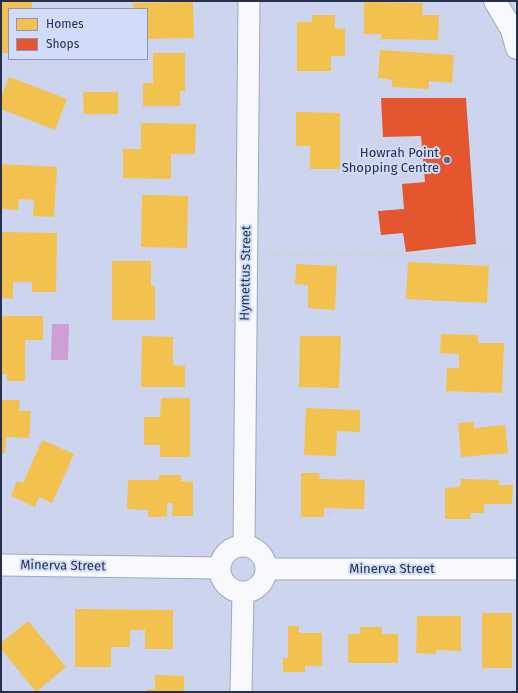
<!DOCTYPE html>
<html>
<head>
<meta charset="utf-8">
<style>
  body { margin:0 }
  #map { position:relative; width:518px; height:693px; overflow:hidden; background:#ccd5ed; font-family:"Fira Sans",sans-serif }
  canvas { display:block }
  .frame { position:absolute; inset:0; border:2px solid #26304d; pointer-events:none }
  .legend { position:absolute; left:8px; top:8px; width:140px; height:52px; box-sizing:border-box; background:#d1dcfa; border:1px solid #8d97b5; margin:0; padding:5px 7px; list-style:none; font-size:12px; color:#26304d }
  .legend li { display:flex; align-items:center; gap:8px; height:20px }
  .legend b { width:20px; border:1px solid #8d97b5 }
</style>
</head>
<body>
<div id="map">
<canvas width="518" height="693"></canvas>
<div class="frame"></div>
<ul class="legend">
<li><b style="height:11px;background:#f2c14e"></b>Homes</li>
<li><b style="height:11px;background:#e4572e"></b>Shops</li>
</ul>
</div>
<script>
const g = document.querySelector('canvas').getContext('2d');
g.lineJoin = 'round';
function fill(path, color) {
  g.fillStyle = color;
  g.fill(path, 'evenodd');
}
function shape(rows) {
  const path = new Path2D();
  for (const r of rows) {
    if (r.length === 3) {
      path.moveTo(r[0] + r[2], r[1]);
      path.arc(r[0], r[1], r[2], 0, 2 * Math.PI);
      continue;
    }
    path.moveTo(r[0], r[1]);
    for (let i = 2; i < r.length; i += 2) path.lineTo(r[i], r[i + 1]);
  }
  return path;
}
function stroke(path, color, width, dash) {
  g.strokeStyle = color;
  g.lineWidth = width;
  g.lineCap = dash ? 'butt' : 'round';
  g.setLineDash(dash || []);
  g.stroke(path);
}
function drawText(font, color, halo, rows, align = 'center') {
  g.font = font + ' "Fira Sans",sans-serif';
  g.lineWidth = 4;
  g.setLineDash([]);
  g.textBaseline = 'middle';
  g.strokeStyle = halo;
  g.fillStyle = color;
  for (const [text, x, y, turn = 0] of rows) {
    g.save();
    g.translate(x, y);
    g.rotate((+turn || 0) * Math.PI / 180);
    g.textAlign = isNaN(turn) ? turn : align;
    if (halo) g.strokeText(text, 0, 0);
    g.fillText(text, 0, 0);
    g.restore();
  }
}
fill(shape([
  [52,324,69,324,68,360,51,360]
]), '#ce9fd4');
fill(shape([
  [1,1,32,1,32,9,9,9,9,53,1,53],
  [193,2,194,38,147,39,147,9,133,9,133,3],
  [364,2,423,3,422,15,439,15,438,40,381,39,381,34,364,34],
  [312,15,335,15,335,28,345,29,345,56,331,56,331,71,297,71,297,22,312,22],
  [380,50,454,55,452,83,429,81,429,89,392,87,392,80,378,78],
  [153,53,185,53,185,91,180,91,180,106,143,106,143,83,153,83],
  [9,77,67,99,55,130,1,109,1,97],
  [83,92,118,92,118,114,84,114],
  [296,112,340,113,340,169,310,169,310,146,296,146],
  [141,123,196,124,195,154,171,154,171,179,123,178,123,149,141,149],
  [1,164,57,167,54,217,33,216,34,200,19,199,18,210,1,209],
  [142,195,188,196,187,248,141,247],
  [1,232,57,233,56,292,32,292,32,282,13,282,13,299,1,298],
  [112,261,151,261,151,286,155,286,155,320,112,320],
  [408,262,489,266,487,303,406,299],
  [296,264,337,266,335,310,308,308,308,285,295,284],
  [1,316,43,316,43,340,25,340,25,381,7,381,7,374,1,374],
  [441,334,478,335,478,343,504,343,502,393,446,391,447,368,459,368,459,354,440,353],
  [142,336,173,337,173,365,185,366,185,387,141,387],
  [300,336,341,336,339,388,299,387],
  [161,398,190,398,190,457,160,457,160,445,144,445,144,417,160,417],
  [1,400,20,400,19,411,31,411,29,438,6,437,5,453,1,453],
  [306,408,360,410,360,432,337,431,336,456,304,455],
  [474,422,474,428,505,425,508,453,461,457,458,423],
  [42,440,74,454,52,503,39,497,35,507,11,496,17,481,23,483],
  [301,473,319,473,320,479,365,480,364,509,324,508,324,517,301,517],
  [159,475,181,475,181,481,193,482,193,516,172,516,173,503,167,503,167,517,148,517,148,510,127,509,128,480,159,480],
  [461,479,499,480,499,485,513,485,512,504,484,504,484,513,471,513,470,519,445,519,445,488,460,487],
  [75,609,173,610,173,649,145,649,145,630,130,630,130,647,111,647,111,667,75,667],
  [482,613,512,613,512,668,482,668],
  [417,616,461,616,461,651,436,650,436,654,416,653],
  [28,621,66,667,36,692,1,649,1,643],
  [288,626,299,626,299,633,322,633,322,666,305,666,305,672,283,672,283,658,288,658],
  [360,627,382,627,382,634,398,634,398,663,348,663,348,634,360,634],
  [155,675,184,676,184,692,147,692,147,689,155,689]
]), '#f2c14e');
fill(shape([
  [381,98,466,98,476,244,406,252,403,233,381,235,378,211,404,209,402,184,425,182,421,136,383,137]
]), '#e4572e');
const street = shape([
  [244,546,249,1],
  [243,569,23],
  [1,565,220,568],
  [266,569,517,569],
  [241,692,243,592]
]);
const secondary = shape([
  [495,1,512,30,517,48]
]);
stroke(street, '#a0a8c0', 23);
stroke(secondary, '#a0a8c0', 24);
stroke(shape([
  [270,254,517,256]
]), '#ced1d8', 2.5, [4, 2]);
stroke(street, '#f7f9fc', 21);
stroke(secondary, '#f7f9fc', 22);
for (const [x, y, r, color] of [
  [447,160,4,"#606a85"]
]) {
  const dot = new Path2D();
  dot.arc(x, y, r, 0, 2 * Math.PI);
  g.fillStyle = color;
  g.fill(dot);
  stroke(dot, '#d1dcfa', 1.5);
}
drawText('13px', '#26304d', '#d1dcfa', [
  ["Howrah Point",439,153],
  ["Shopping Centre",439,168]
], 'right');
drawText('13px', '#26304d', '#d1dcfa', [
  ["Hymettus Street",246,273,-89],
  ["Minerva Street",63,566,1],
  ["Minerva Street",392,569]
]);
</script>
</body>
</html>
